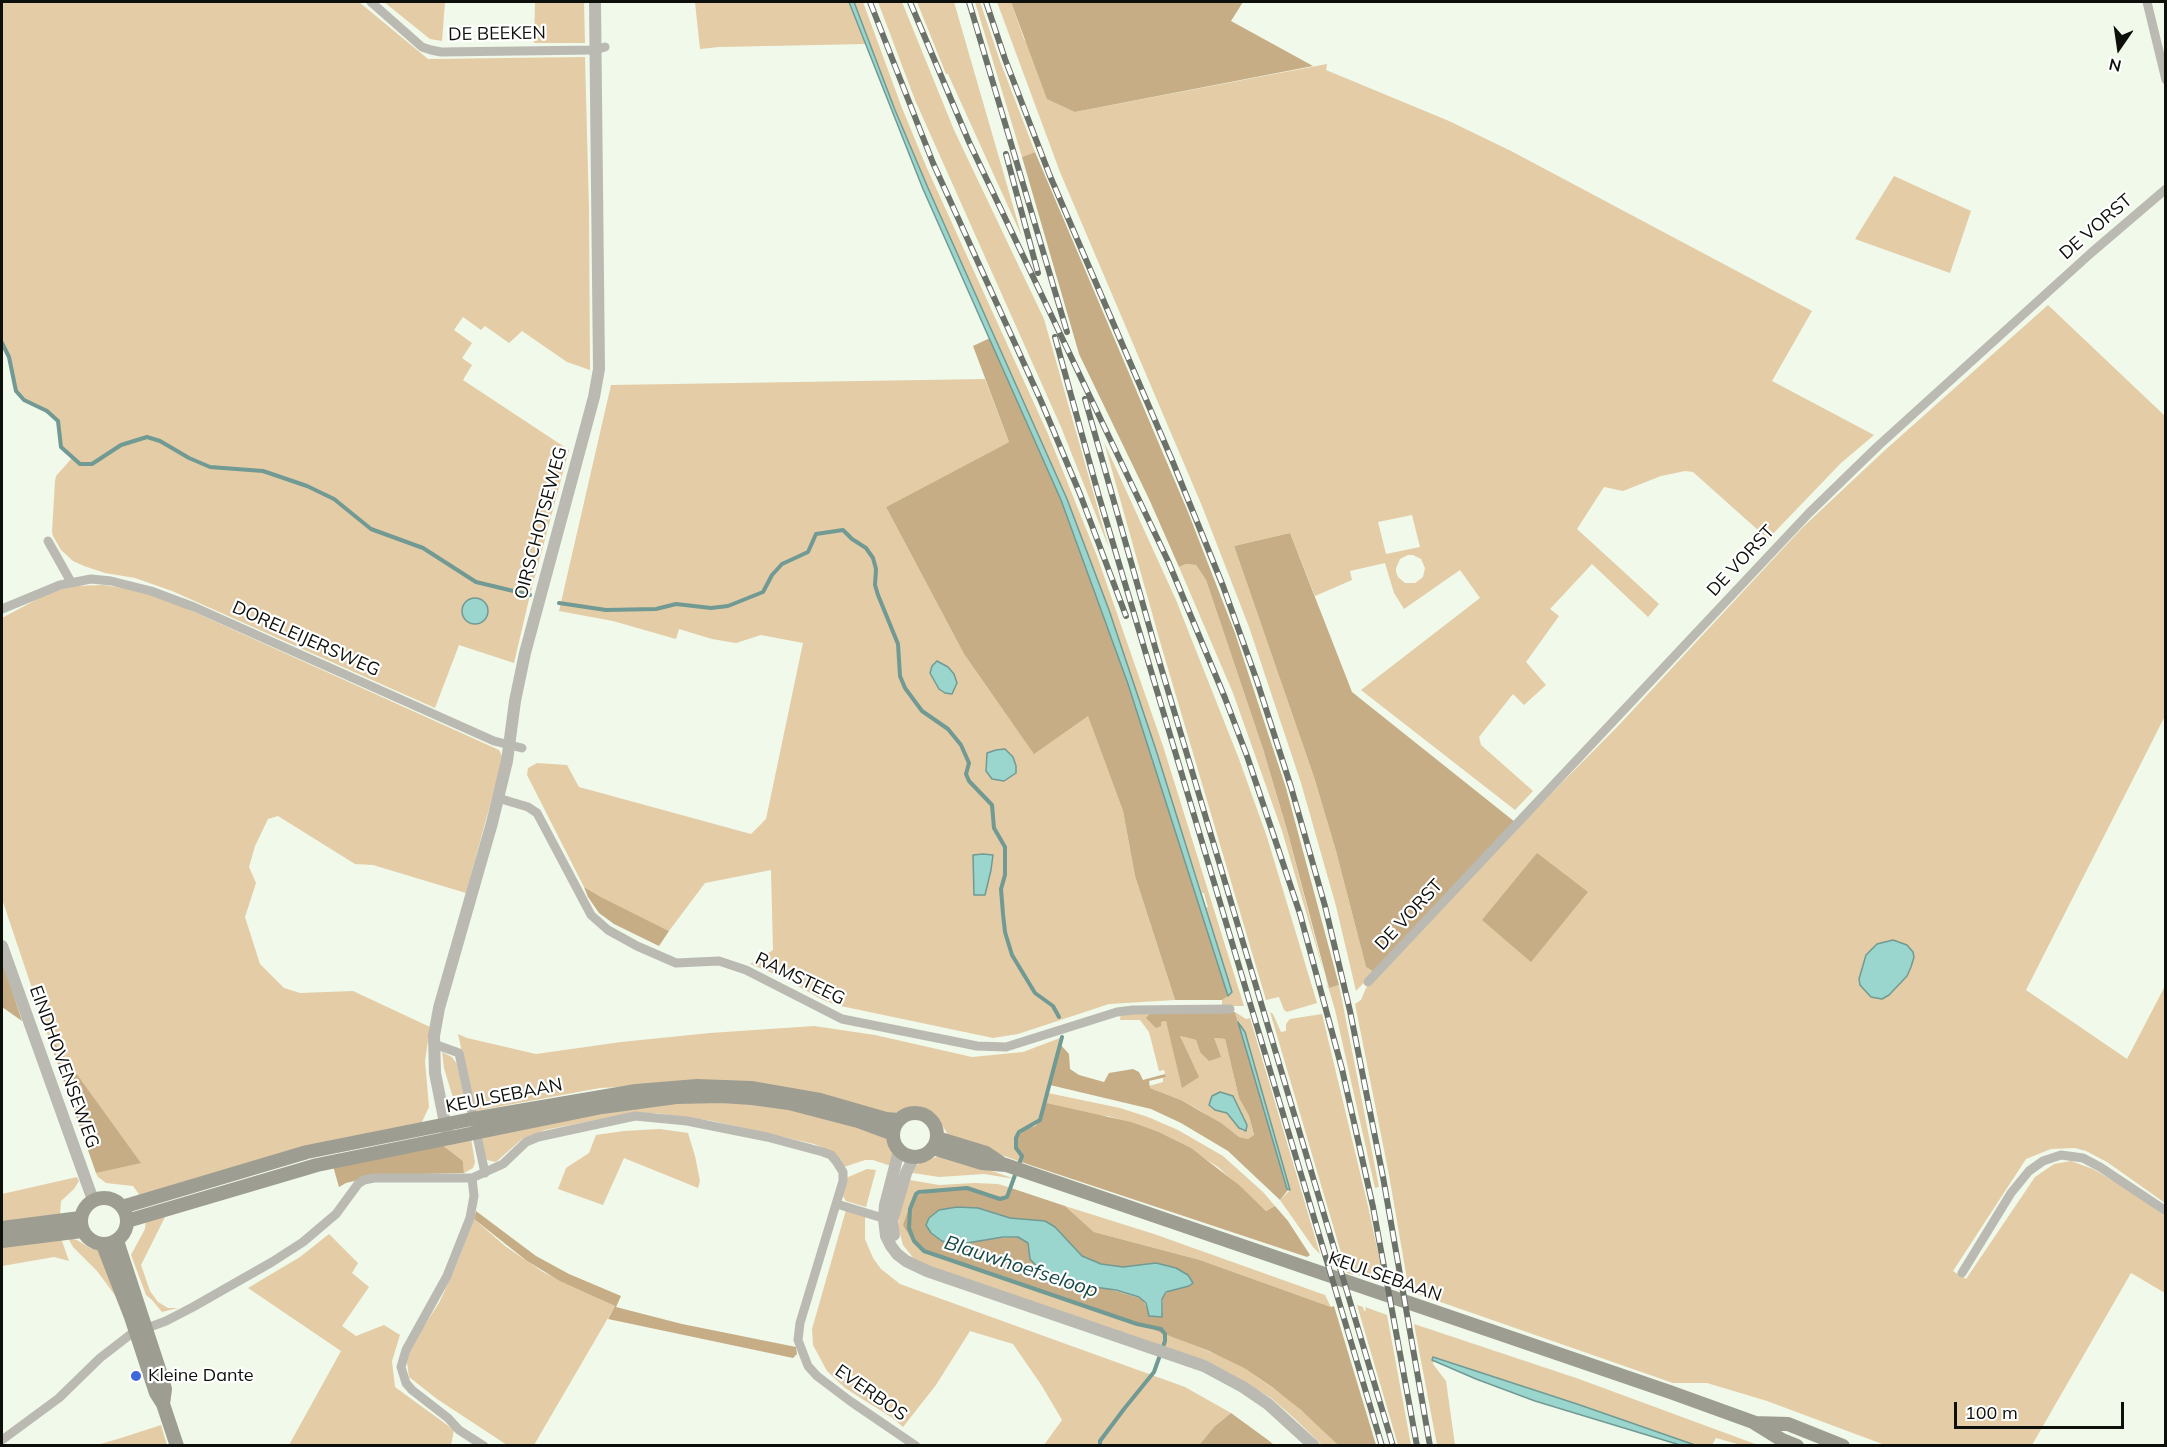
<!DOCTYPE html>
<html>
<head>
<meta charset="utf-8">
<style>
  body { margin:0 }
  #map { position:relative; width:2167px; height:1447px; overflow:hidden; background:#f0f9ea; font-family:Mulish,sans-serif }
  canvas { display:block }
  .frame { position:absolute; inset:0; border:3px solid #0c0f0a; pointer-events:none }
  .north { position:absolute; left:2089px; top:18px; width:60px; height:60px; -webkit-text-stroke:4px #fff; paint-order:stroke; rotate:193deg; font-size:16px; font-weight:700; line-height:24px; text-align:center; color:#0c0f0a }
  .north::after { content:''; display:block; margin:auto; width:21px; height:27px; background:#0c0f0a; clip-path:polygon(50% 0,100% 100%,50% 72%,0 100%) }
  .scale { position:absolute; left:1954px; top:1402px; width:170px; height:27px; box-sizing:border-box; border:3px solid #0c0f0a; border-top:0; padding-left:8px; font-size:18px; line-height:21px; white-space:nowrap; color:#0c0f0a; -webkit-text-stroke:4px #fff; paint-order:stroke }
</style>
</head>
<body>
<div id="map">
<canvas width="2167" height="1447"></canvas>
<div class="frame"></div>
<div class="north">N</div>
<div class="scale">100 m</div>
</div>
<script>
const g = document.querySelector('canvas').getContext('2d');
g.lineJoin = 'round';
function fill(path, color) {
  g.fillStyle = color;
  g.fill(path, 'evenodd');
}
function shape(rows) {
  const path = new Path2D();
  for (const r of rows) {
    if (r.length === 3) {
      path.moveTo(r[0] + r[2], r[1]);
      path.arc(r[0], r[1], r[2], 0, 2 * Math.PI);
      continue;
    }
    path.moveTo(r[0], r[1]);
    for (let i = 2; i < r.length; i += 2) path.lineTo(r[i], r[i + 1]);
  }
  return path;
}
function stroke(path, color, width, dash) {
  g.strokeStyle = color;
  g.lineWidth = width;
  g.lineCap = dash ? 'butt' : 'round';
  g.setLineDash(dash || []);
  g.stroke(path);
}
function drawText(font, color, halo, rows, align = 'center') {
  g.font = font + ' Mulish,sans-serif';
  g.lineWidth = 4.5;
  g.setLineDash([]);
  g.textBaseline = 'middle';
  g.strokeStyle = halo;
  g.fillStyle = color;
  for (const [text, x, y, turn = 0] of rows) {
    g.save();
    g.translate(x, y);
    g.rotate((+turn || 0) * Math.PI / 180);
    g.textAlign = isNaN(turn) ? turn : align;
    if (halo) g.strokeText(text, 0, 0);
    g.fillText(text, 0, 0);
    g.restore();
  }
}
fill(shape([
  [2,2,359,2,428,59,585,57,589,210,590,370,567,362,522,331,509,343,485,326,481,330,463,317,454,330,472,343,462,358,472,365,463,380,569,450,530,595,514,663,459,645,435,708,172,591,135,578,105,573,84,566,73,561,61,550,53,536,52,532,55,481,56,476,72,458,61,447,58,421,47,411,25,400,16,391,9,357,2,343],
  [384,2,445,2,442,41,430,39],
  [535,2,584,2,585,43,534,43],
  [695,2,849,2,861,34,866,44,719,47,700,49],
  [854,2,863,2,902,108,926,166,1048,434,1097,556,1163,746,1244,1006,1222,1006,1222,1000,1232,992,1206,907,1208,907,1206,901,1204,893,1202,893,1109,610,1067,499,928,188,895,110],
  [878,2,902,2,954,130,1044,319,1109,548,1061,427,915,100],
  [917,2,954,2,1022,237,948,74,946,74],
  [975,2,980,2,1000,61,1035,152,1022,157],
  [997,2,1011,2,1024,39,1075,112,1327,64,1326,70,1449,121,1511,151,1812,311,1772,381,1874,435,1841,463,1768,539,1693,472,1685,471,1661,476,1623,491,1604,487,1577,529,1659,604,1648,617,1592,564,1550,609,1559,616,1526,662,1546,685,1524,705,1513,694,1479,737,1481,745,1533,791,1515,810,1361,690,1480,598,1460,570,1404,609,1394,593,1385,563,1350,571,1352,580,1315,596,1290,533,1234,546,1314,777,1336,851,1366,967,1374,972,1356,991,1336,906,1301,783,1249,627,1202,506,1060,172],
  [1412,515,1420,547,1386,554,1378,522],
  [1408,555,1413,555,1421,559,1425,568,1423,577,1415,583,1405,583,1398,577,1396,572,1396,568,1400,559],
  [1894,176,1971,211,1950,273,1855,239],
  [2048,305,2165,416,2165,716,2026,990,2127,1059,2165,986,2165,1203,2107,1162,2086,1151,2075,1148,2051,1149,2026,1159,1953,1271,1966,1279,2035,1177,2054,1164,2071,1161,2093,1169,2132,1192,2165,1216,2165,1293,2131,1273,2032,1445,1885,1445,1767,1401,1707,1383,1673,1383,1409,1291,1389,1175,1355,1004,1361,1000,1366,988,1524,821,1619,725,1803,527,1884,451],
  [985,379,1009,442,886,507,964,654,1034,753,1088,715,1123,811,1135,876,1175,1000,1109,1004,1018,1034,993,1038,836,1005,821,999,782,977,750,964,773,950,771,870,705,883,669,931,601,897,584,887,527,775,528,768,537,763,567,765,579,787,751,834,766,819,803,643,761,635,736,643,712,639,679,629,676,639,613,621,559,611,611,385],
  [1104,442,1176,600,1239,759,1267,837,1317,1003,1287,1012,1284,1010,1279,997,1266,1000,1161,645],
  [1186,564,1196,565,1206,580,1263,749,1287,830,1328,988,1339,985,1379,1187,1375,1188,1335,1010,1282,831,1233,693,1179,567],
  [103,585,135,590,172,602,499,750,502,756,502,761,466,893,373,865,355,864,278,816,268,819,255,846,249,867,256,883,245,917,260,964,284,988,300,993,353,991,430,1027,425,1061,429,1107,421,1124,141,1197,133,1186,106,1183,98,1177,96,1173,140,1162,53,1041,49,1039,2,899,2,618,45,595,62,589,76,586],
  [1235,1012,1246,1019,1250,1018,1320,1254,1313,1247,1280,1200,1290,1190,1240,1022,1238,1022],
  [1270,1012,1273,1014,1281,1032,1286,1031,1286,1024,1290,1019,1322,1014,1368,1206,1384,1280,1381,1280,1381,1283,1355,1274,1354,1271,1353,1275,1347,1273],
  [1121,1013,1149,1013,1160,1022,1166,1021,1170,1034,1188,1056,1180,1036,1196,1040,1200,1052,1214,1038,1225,1039,1239,1098,1249,1116,1254,1136,1248,1139,1239,1137,1201,1111,1181,1100,1150,1088,1149,1086,1163,1082,1163,1078,1166,1077,1164,1070,1159,1071,1149,1032,1140,1020,1120,1020],
  [1212,1096,1233,1096,1247,1125,1246,1131,1242,1131,1227,1113,1215,1110,1209,1105],
  [814,1026,875,1035,972,1057,1023,1052,1060,1038,1048,1093,1120,1108,1148,1117,1178,1130,1223,1156,1263,1192,1275,1206,1266,1211,1218,1167,1177,1141,1159,1132,1108,1116,1044,1113,1042,1119,1030,1128,1018,1148,1021,1162,949,1136,935,1114,918,1106,906,1108,893,1114,657,1085,600,1088,475,1111,458,1034,467,1038,536,1054,621,1042,710,1033],
  [442,1052,452,1057,457,1064,467,1110,460,1106,453,1098,444,1068],
  [709,1099,773,1104,883,1133,894,1154,894,1167,873,1160,865,1160,844,1167,828,1150,814,1144,713,1121,656,1113,622,1115,545,1130,522,1139,496,1162,487,1160,479,1137,605,1111],
  [660,1129,688,1133,695,1156,700,1181,698,1188,624,1158,603,1205,558,1189,566,1168,589,1153,596,1135,624,1131],
  [471,1138,475,1162,473,1168,464,1173,463,1161,441,1144],
  [939,1156,954,1158,1015,1179,984,1174,939,1177,913,1173,916,1166,921,1162],
  [867,1169,876,1170,866,1207,846,1201,843,1196,846,1178],
  [77,1177,79,1181,74,1189,61,1201,60,1215,2,1226,2,1194],
  [910,1180,939,1185,974,1183,998,1184,1011,1188,1008,1195,1004,1197,994,1197,980,1191,923,1253,1164,1333,1225,1358,1244,1368,1286,1397,1317,1424,1338,1445,1322,1445,1294,1418,1271,1398,1231,1374,1194,1357,929,1267,914,1259,903,1245,898,1226,900,1211],
  [1065,1206,1154,1234,1325,1295,1331,1307,1200,1260,1094,1232],
  [846,1210,865,1215,865,1239,873,1258,881,1269,900,1284,1185,1387,1231,1413,1215,1426,1199,1445,1044,1445,1062,1420,1042,1386,1013,1344,970,1331,936,1385,903,1427,894,1419,845,1388,827,1371,813,1345,812,1329],
  [168,1211,141,1265,150,1291,158,1302,168,1308,178,1308,162,1312,152,1300,146,1295,131,1255,145,1229,146,1219],
  [474,1219,505,1246,543,1272,615,1306,534,1445,507,1445,437,1399,409,1377,407,1362,412,1344,439,1303,456,1266],
  [329,1234,358,1263,352,1273,369,1287,342,1326,356,1336,384,1325,400,1335,392,1361,395,1387,454,1430,451,1445,289,1445,341,1351,248,1288,300,1257],
  [61,1238,69,1261,54,1257,2,1266,2,1245],
  [68,1238,77,1240,90,1248,103,1252,117,1298,97,1271,73,1247],
  [1357,1305,1363,1307,1364,1311,1366,1310,1365,1307,1387,1315,1411,1445,1398,1445],
  [1414,1324,1579,1379,1758,1445,1741,1445,1716,1438,1712,1445,1695,1445,1577,1404,1434,1357,1433,1364,1446,1381,1455,1445,1437,1445],
  [161,1425,167,1445,97,1445,121,1438]
]), '#e4cca6');
fill(shape([
  [1011,2,1243,2,1231,21,1313,66,1075,112,1047,99],
  [1035,152,1188,512,1235,633,1286,788,1339,985,1329,988,1287,830,1263,749,1206,580,1196,565,1186,564,1179,567,1149,499,1079,354,1022,157],
  [990,338,1061,500,1128,684,1228,996,1222,1000,1175,1000,1135,876,1123,811,1088,716,1034,754,964,654,886,507,1009,442,973,346],
  [1290,533,1352,692,1515,822,1374,972,1366,967,1336,851,1314,777,1234,546],
  [1537,853,1588,892,1531,962,1482,920],
  [584,887,601,897,669,931,659,946,614,924,599,913,588,897],
  [2,960,22,1021,2,1007],
  [1235,1012,1288,1190,1280,1200,1228,1151,1181,1123,1151,1109,1050,1085,1060,1044,1069,1054,1070,1069,1079,1075,1104,1082,1109,1073,1133,1069,1139,1072,1143,1080,1165,1074,1166,1077,1149,1081,1150,1088,1181,1100,1221,1123,1239,1137,1248,1139,1254,1135,1249,1116,1239,1098,1225,1039,1214,1038,1221,1057,1209,1061,1200,1052,1196,1040,1180,1036,1199,1077,1182,1088,1166,1021,1161,1022,1161,1026,1156,1028,1146,1018,1150,1013],
  [49,1039,53,1041,141,1163,96,1173],
  [1046,1103,1131,1122,1159,1132,1191,1148,1239,1185,1266,1211,1275,1206,1288,1221,1310,1255,1307,1257,1021,1162,1017,1143,1018,1137,1025,1129,1035,1126,1042,1119],
  [441,1144,463,1161,464,1173,379,1175,346,1183,339,1187,333,1166],
  [1011,1188,1065,1206,1094,1232,1200,1260,1331,1307,1334,1306,1376,1445,1338,1445,1301,1410,1272,1387,1244,1368,1209,1351,1136,1323,923,1253,912,1240,903,1225,913,1197,931,1191,973,1189,994,1197,1004,1197,1008,1195],
  [957,1207,978,1208,1010,1218,1045,1221,1055,1227,1082,1256,1101,1264,1123,1267,1156,1263,1181,1288,1169,1291,1163,1296,1162,1316,1150,1316,1143,1299,1109,1289,1018,1237,942,1241,931,1233,926,1225],
  [476,1211,536,1256,569,1274,621,1296,616,1307,682,1324,796,1347,797,1354,793,1358,608,1319,615,1306,560,1281,527,1261,474,1219],
  [1231,1413,1268,1440,1274,1445,1199,1445,1215,1426]
]), '#c6ad85');
const water = shape([
  [849,2,854,2,895,110,928,188,1067,499,1109,610,1156,750,1232,992,1228,996,1128,684,1061,500,923,189,849,2],
  [475,611,13],
  [937,661,948,667,954,674,957,683,952,694,945,693,939,689,930,673,932,666,937,661],
  [1005,749,1013,757,1016,766,1016,773,1004,781,992,779,986,771,987,753,996,750,1005,749],
  [983,854,993,855,991,870,985,895,974,895,973,855,983,854],
  [1893,940,1907,945,1913,952,1914,957,1911,967,1907,976,1889,995,1882,999,1871,997,1860,985,1859,979,1866,955,1877,944,1893,940],
  [1238,1022,1245,1032,1290,1190,1287,1189,1238,1022],
  [1220,1092,1233,1096,1247,1125,1246,1131,1239,1128,1227,1113,1215,1110,1209,1105,1212,1096,1220,1092],
  [957,1207,978,1208,1010,1218,1045,1221,1055,1227,1082,1256,1101,1264,1123,1267,1156,1263,1176,1268,1188,1275,1193,1283,1189,1286,1166,1292,1162,1299,1162,1317,1149,1316,1146,1303,1139,1297,1116,1290,1051,1281,1030,1259,1028,1243,1018,1237,1003,1237,955,1245,942,1241,931,1233,926,1225,929,1218,939,1210,957,1207],
  [1433,1357,1577,1404,1695,1445,1680,1445,1535,1401,1476,1379,1432,1360,1433,1357]
]);
fill(water, '#9bd6ce');
stroke(water, '#709a93', 1.5);
stroke(shape([
  [2,343,9,357,16,391,24,400,47,411,58,421,61,447,80,464,92,464,121,445,147,437,160,441,189,458,210,467,263,471,307,486,334,499,371,529,423,548,476,582,530,595],
  [559,603,606,610,656,609,676,604,711,608,728,606,763,592,772,575,782,564,808,552,816,534,843,530,852,539,866,548,873,558,876,569,875,585,878,595,898,644,900,676,905,688,922,711,948,729,961,745,969,763,966,774,969,781,992,805,994,828,1005,847,1005,875,1001,889,1003,914,1005,932,1012,955,1035,993,1053,1006,1059,1017],
  [1062,1037,1040,1120,1019,1132,1016,1138,1016,1148,1022,1156,1007,1197,1000,1199,967,1188,919,1192,916,1194,910,1209,909,1228,914,1241,924,1251,1137,1324,1161,1329,1165,1334,1165,1341,1154,1372,1124,1409,1100,1441,1100,1446]
]), '#709a93', 4);
stroke(shape([
  [371,2,422,47,431,50,441,52,595,50,605,47],
  [2147,2,2166,80],
  [48,541,71,582],
  [2,609,60,585,91,579,111,581,151,591,194,607,494,741,522,748],
  [498,798,528,807,537,813,591,915,608,930,637,946,676,963,719,961,746,970,842,1019,977,1046,1006,1047,1117,1012,1133,1010,1230,1009],
  [1368,982,1809,513,1878,446,2091,253,2166,189],
  [434,1044,459,1053,485,1173],
  [472,1178,474,1196,470,1218,447,1276,406,1350,401,1367,406,1383,412,1390,448,1418,459,1430,484,1446],
  [837,1204,889,1220],
  [1962,1273,2011,1193,2029,1171,2043,1161,2061,1155,2083,1158,2100,1167,2166,1211],
  [2,1440,59,1398,100,1358,131,1334,166,1321,193,1307,272,1262,303,1242,336,1214,358,1184,364,1180,374,1178,472,1178,503,1164,526,1142,538,1137,635,1116,687,1121,767,1137,823,1152,831,1155,836,1161,843,1172,843,1181,800,1323,798,1340,808,1366,817,1376,850,1401,916,1446]
]), '#babab3', 9);
stroke(shape([
  [2,946,93,1200],
  [448,1138,435,1073,434,1036,439,1008,492,823,507,761,515,701,525,653,594,397,599,369,595,2],
  [899,1151,885,1205,884,1219,886,1236,891,1246,897,1254,906,1261,927,1271,1204,1366,1243,1387,1268,1404,1314,1446],
  [894,1235,892,1221,906,1173,914,1157]
]), '#babab3', 12);
stroke(shape([
  [915,1135,22],
  [937,1138,986,1153,1001,1163],
  [933,1148,982,1163,1006,1165,1670,1392,1753,1422,1782,1440,1797,1446],
  [104,1221,23],
  [122,1207,307,1152,472,1119,636,1091,697,1086,751,1088,820,1100,886,1119,899,1120],
  [127,1221,317,1165,602,1107,676,1097,721,1096,752,1098,789,1103,858,1121,893,1134],
  [2,1228,80,1218],
  [2,1241,82,1231],
  [117,1241,162,1378,165,1389,163,1404],
  [103,1245,131,1317,156,1393,163,1404,177,1446],
  [1755,1423,1788,1424,1843,1446]
]), '#9d9d92', 14);
const rail = shape([
  [870,2,933,163,1041,401,1080,494,1126,616],
  [910,2,969,142,1168,561,1225,698,1247,756,1300,914,1342,1069,1373,1207,1417,1446],
  [969,2,1067,332],
  [986,2,1005,59,1050,176,1172,460,1223,586,1257,681,1291,787,1325,906,1350,1011,1383,1177,1430,1446],
  [1006,154,1038,273],
  [1055,337,1098,493,1382,1446],
  [1085,399,1155,647,1393,1446]
]);
stroke(rail, '#6c7269', 6);
stroke(rail, '#fff', 4, [11]);
for (const [x, y, r, color] of [
  [136,1376,6,"#3d69da"]
]) {
  const dot = new Path2D();
  dot.arc(x, y, r, 0, 2 * Math.PI);
  g.fillStyle = color;
  g.fill(dot);
  stroke(dot, '#fff', 2);
}
drawText('18px', '#0c0f0a', '#fff', [
  ["DE BEEKEN",497,34,-1],
  ["DE VORST",2096,227,-41],
  ["OIRSCHOTSEWEG",541,523,-75],
  ["DE VORST",1741,561,-47],
  ["DORELEIJERSWEG",306,639,24],
  ["DE VORST",1409,915,-47],
  ["RAMSTEEG",800,979,26],
  ["EINDHOVENSEWEG",64,1067,70],
  ["KEULSEBAAN",504,1096,-11],
  ["KEULSEBAAN",1385,1277,19],
  ["EVERBOS",871,1393,35]
]);
drawText('18px', '#0c0f0a', '#fff', [
  ["Kleine Dante",148,1376]
], 'left');
drawText('italic 20px', '#174a45', '#fff', [
  ["Blauwhoefseloop",1021,1267,18]
]);
</script>
</body>
</html>
